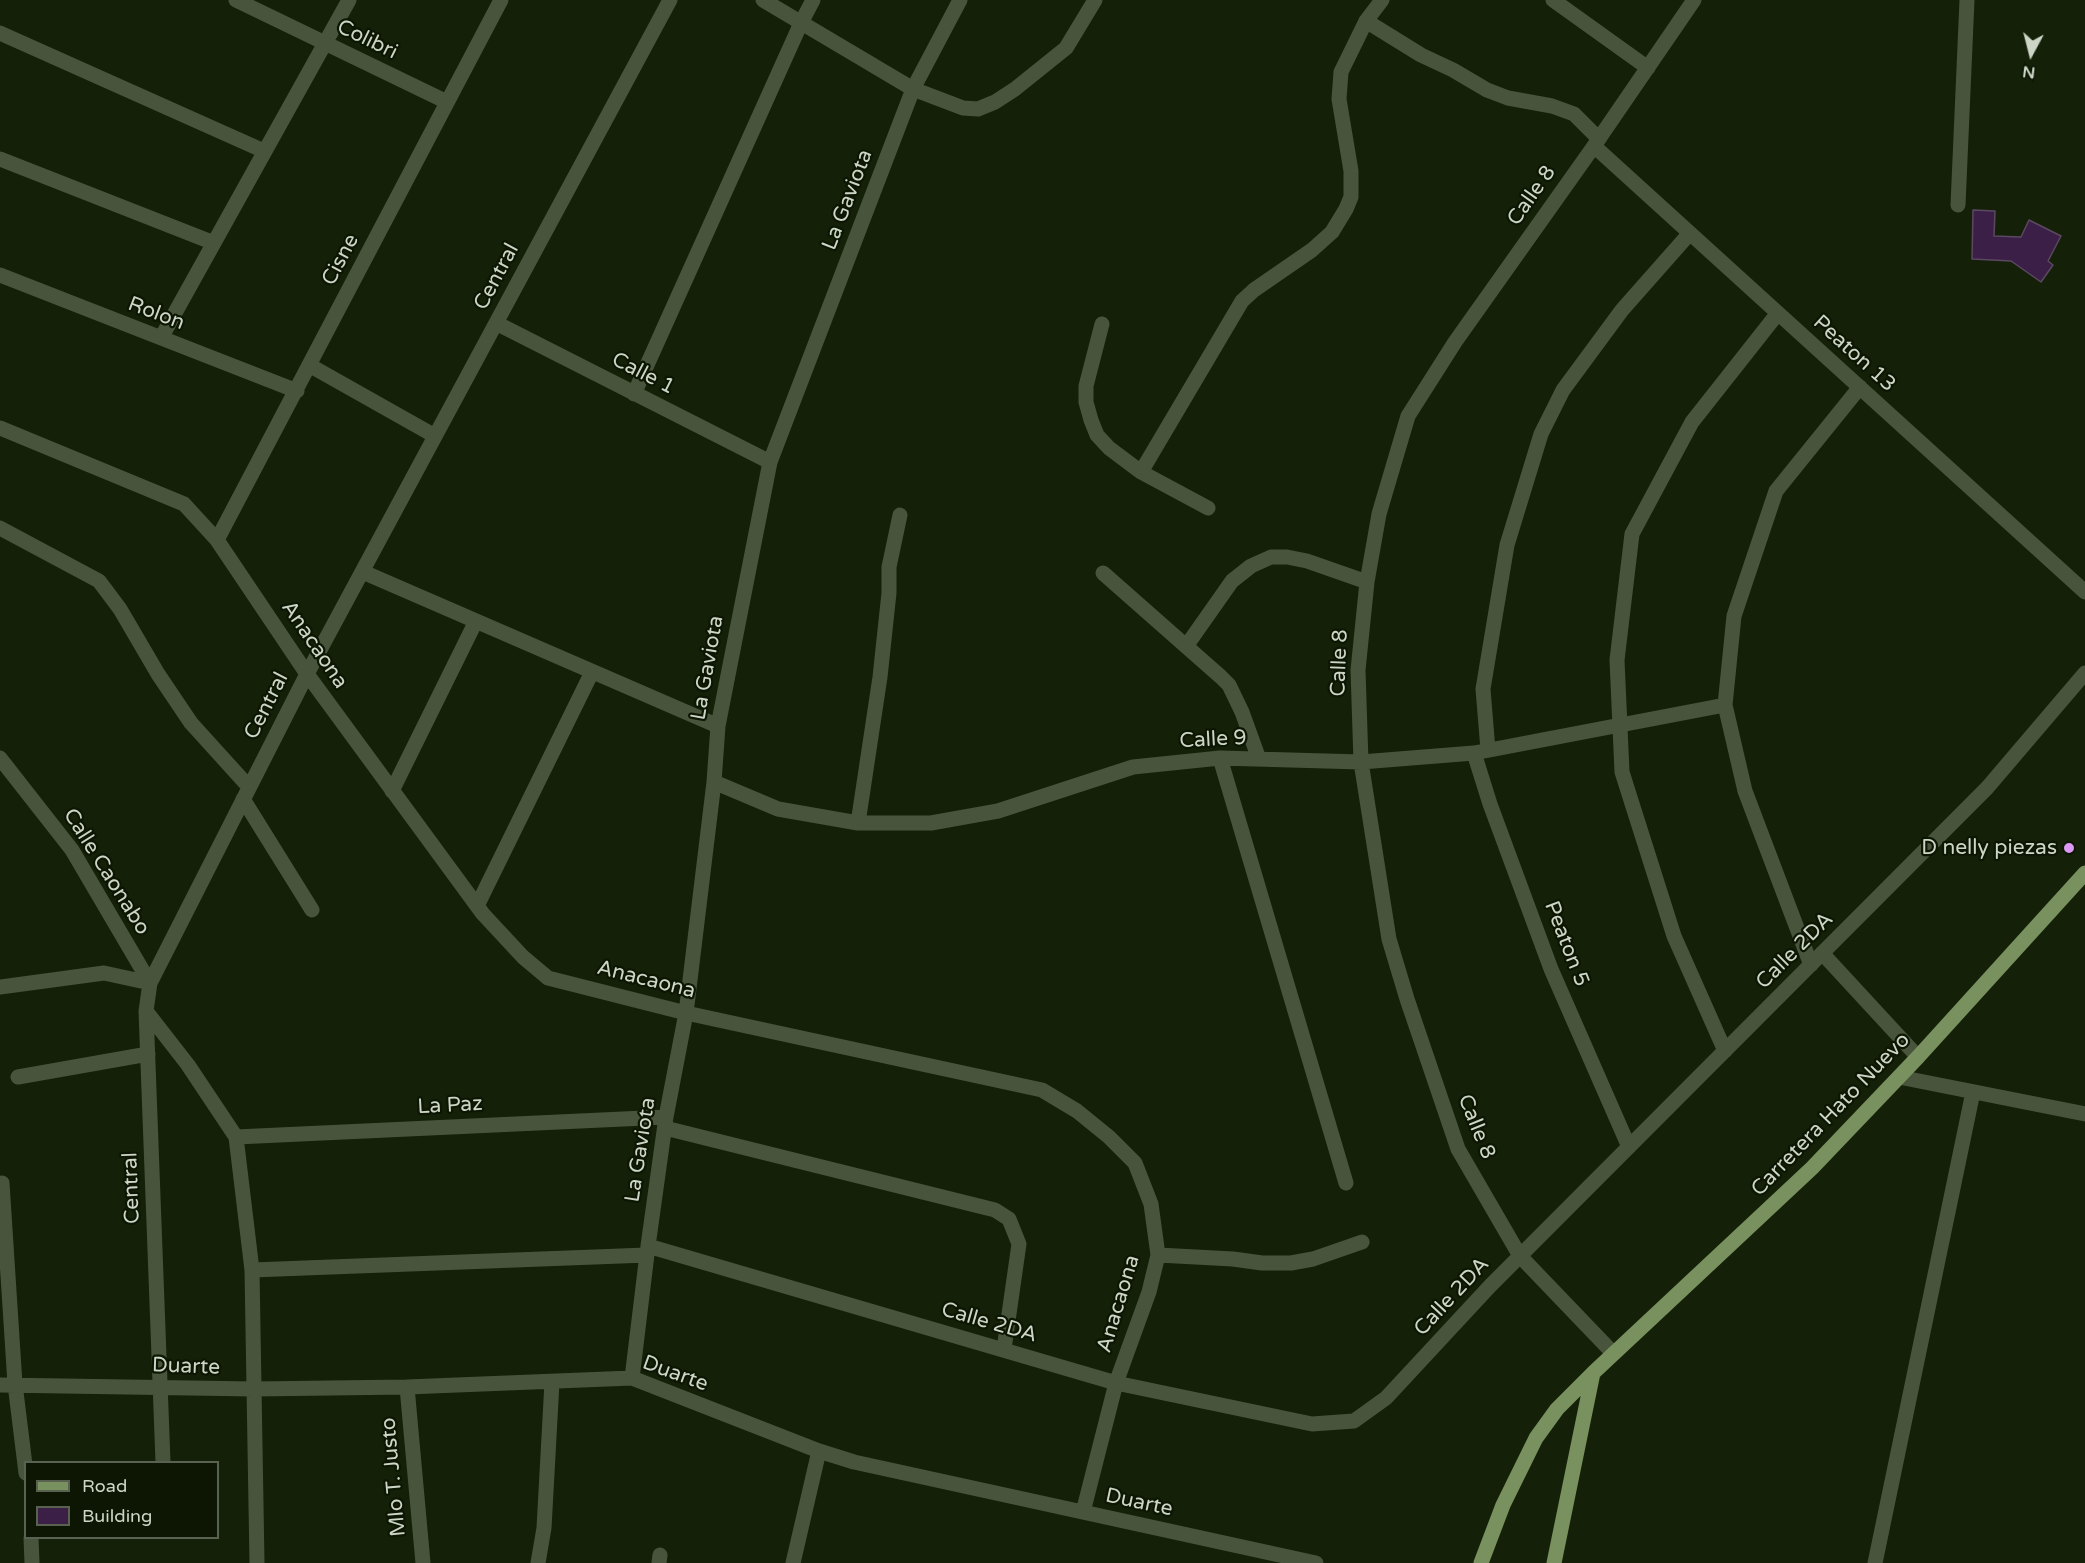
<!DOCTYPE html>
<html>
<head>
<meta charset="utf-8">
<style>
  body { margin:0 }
  #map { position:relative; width:2085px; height:1563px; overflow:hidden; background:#152009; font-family:"Varela Round",sans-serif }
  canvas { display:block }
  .legend { position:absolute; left:24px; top:1461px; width:195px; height:78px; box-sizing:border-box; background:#0c1602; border:2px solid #596250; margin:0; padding:8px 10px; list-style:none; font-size:18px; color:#cdd5c6 }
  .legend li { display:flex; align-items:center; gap:12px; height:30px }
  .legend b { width:30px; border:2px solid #596250 }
  .north { position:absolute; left:2001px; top:24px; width:60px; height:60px; -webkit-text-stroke:4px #0c1602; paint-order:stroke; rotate:187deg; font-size:16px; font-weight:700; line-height:24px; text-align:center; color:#cdd5c6 }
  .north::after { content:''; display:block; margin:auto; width:21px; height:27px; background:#cdd5c6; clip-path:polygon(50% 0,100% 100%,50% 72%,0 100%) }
</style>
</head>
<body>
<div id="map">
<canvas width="2085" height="1563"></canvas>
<ul class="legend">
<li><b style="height:8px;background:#78915f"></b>Road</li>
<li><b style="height:16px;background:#3c1f47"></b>Building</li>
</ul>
<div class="north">N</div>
</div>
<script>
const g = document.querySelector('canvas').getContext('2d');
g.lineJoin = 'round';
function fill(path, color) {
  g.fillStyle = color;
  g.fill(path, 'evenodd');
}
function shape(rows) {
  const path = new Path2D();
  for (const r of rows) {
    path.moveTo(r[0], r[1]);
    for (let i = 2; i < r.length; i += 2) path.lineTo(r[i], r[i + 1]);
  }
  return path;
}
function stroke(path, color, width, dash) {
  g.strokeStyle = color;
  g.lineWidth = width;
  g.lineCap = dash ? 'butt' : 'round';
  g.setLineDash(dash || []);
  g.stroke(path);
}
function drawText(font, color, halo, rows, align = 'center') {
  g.font = font + ' "Varela Round",sans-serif';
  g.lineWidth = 4.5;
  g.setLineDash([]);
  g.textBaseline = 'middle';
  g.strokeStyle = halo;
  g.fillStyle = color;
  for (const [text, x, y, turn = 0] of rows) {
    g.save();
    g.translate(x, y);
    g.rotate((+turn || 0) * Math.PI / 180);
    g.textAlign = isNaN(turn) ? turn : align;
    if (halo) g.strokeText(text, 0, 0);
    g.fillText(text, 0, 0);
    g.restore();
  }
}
const building = shape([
  [1973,210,1995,211,1994,236,2021,237,2029,220,2061,236,2048,261,2053,265,2041,282,2011,261,1972,259,1973,210]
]);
fill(building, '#3c1f47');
stroke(building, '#5a4961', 1.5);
stroke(shape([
  [236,0,447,102],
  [763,0,913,89,963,108,978,109,995,102,1015,89,1066,48,1095,0],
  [1553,0,1648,68],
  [1366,21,1421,55,1453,70,1487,90,1508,98,1552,106,1574,114,1599,139],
  [0,33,264,151],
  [1594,146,2085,592],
  [0,159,214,243],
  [1958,205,1967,0],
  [0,275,297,391],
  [496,323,770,462],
  [1102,324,1086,386,1086,402,1091,420,1097,435,1109,448,1141,472,1208,508],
  [161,338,349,0],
  [309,365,435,436],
  [634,394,801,23,813,0],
  [0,428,184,504,217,540,307,674,483,914,523,957,548,978,686,1013,1042,1090,1077,1111,1109,1137,1135,1163,1151,1204,1158,1255,1149,1292,1116,1383,1083,1512],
  [1141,472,1242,301,1254,290,1312,250,1332,232,1346,209,1351,197,1351,171,1339,99,1341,72,1366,21,1382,0],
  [0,528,99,581,120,609,158,674,191,723,249,787],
  [217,540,501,0],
  [363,572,718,726],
  [1103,573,1221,677,1229,685,1242,712,1259,759],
  [1187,645,1232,581,1251,566,1271,557,1287,557,1307,561,1367,582],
  [1488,750,1483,689,1507,545,1541,434,1563,390,1622,310,1690,233],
  [1474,753,1490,804,1551,969,1629,1147],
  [0,758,72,850,150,983],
  [1220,758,1346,1183],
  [714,782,778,809,858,823,931,823,998,811,1133,767,1220,758,1361,762,1474,753,1725,705],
  [392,791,476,621],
  [243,799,312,910],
  [858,823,880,677,889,593,889,567,900,515],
  [477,906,592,672],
  [1822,953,1918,1057],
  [1811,965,1745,791,1725,705,1734,616,1776,491,1860,387],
  [0,987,104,973,150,983],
  [146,1011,188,1065,236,1137,252,1270,257,1563],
  [1725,1051,1674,936,1622,772,1617,660,1632,534,1692,422,1778,313],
  [18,1077,148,1054],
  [1899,1077,2085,1114],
  [665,1128,995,1210,1009,1219,1019,1244,1004,1349],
  [236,1137,666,1117],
  [2,1183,15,1384,26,1473],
  [648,1246,1116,1383,1312,1424,1354,1421,1386,1398,1490,1286,1987,788,2085,673],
  [1158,1255,1233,1259,1262,1263,1291,1263,1313,1259,1362,1242],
  [252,1270,647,1255],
  [1613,1353,1520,1256,1458,1149,1407,999,1389,939,1361,762,1358,670,1367,582,1379,514,1408,416,1455,342,1594,146,1694,0],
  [632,1378,648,1246,666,1117,686,1013,714,782,718,726,770,462,913,89,960,0],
  [0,1385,254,1389,407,1387,632,1378,819,1451,854,1462,1316,1563],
  [407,1387,423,1563],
  [163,1462,146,1011,150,983,307,674,670,0],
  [31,1538,32,1563],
  [538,1563,544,1528,552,1382],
  [659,1563,660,1555],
  [793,1563,819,1451],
  [1875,1563,1973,1092]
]), '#48553c', 15);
stroke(shape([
  [1481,1563,1503,1505,1536,1438,1557,1409,1593,1373,1812,1168,1918,1057,2085,873],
  [1554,1563,1593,1373]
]), '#78915f', 15);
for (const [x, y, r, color] of [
  [2069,848,6,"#db99f5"]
]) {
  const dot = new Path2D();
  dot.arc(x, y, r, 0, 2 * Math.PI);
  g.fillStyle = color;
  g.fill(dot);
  stroke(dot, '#0c1602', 2);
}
drawText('21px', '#cdd5c6', '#0c1602', [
  ["Colibri",367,40,26],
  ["Calle 8",1532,196,-55],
  ["La Gaviota",848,200,-69],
  ["Cisne",341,260,-62],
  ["Central",497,277,-62],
  ["Rolon",156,314,21],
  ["Peaton 13",1854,354,42],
  ["Calle 1",643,374,27],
  ["Anacaona",314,645,56],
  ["Calle 8",1340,663,-88],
  ["La Gaviota",708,668,-80],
  ["Central",267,706,-63],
  ["Calle 9",1213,740,-3],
  ["Calle Caonabo",106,872,58],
  ["Peaton 5",1566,944,69],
  ["Calle 2DA",1795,951,-45],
  ["Anacaona",646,980,14],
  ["La Paz",450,1106,-3],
  ["Carretera Hato Nuevo",1831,1115,-46],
  ["Calle 8",1476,1127,68],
  ["La Gaviota",641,1150,-81],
  ["Central",132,1188,-92],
  ["Calle 2DA",1452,1297,-47],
  ["Anacaona",1119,1304,-73],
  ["Calle 2DA",989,1323,16],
  ["Duarte",186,1367,2],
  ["Duarte",675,1374,20],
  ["Mlo T. Justo",394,1477,-95],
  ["Duarte",1139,1503,12]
]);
drawText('21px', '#cdd5c6', '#0c1602', [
  ["D nelly piezas",2057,848]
], 'right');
</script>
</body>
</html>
